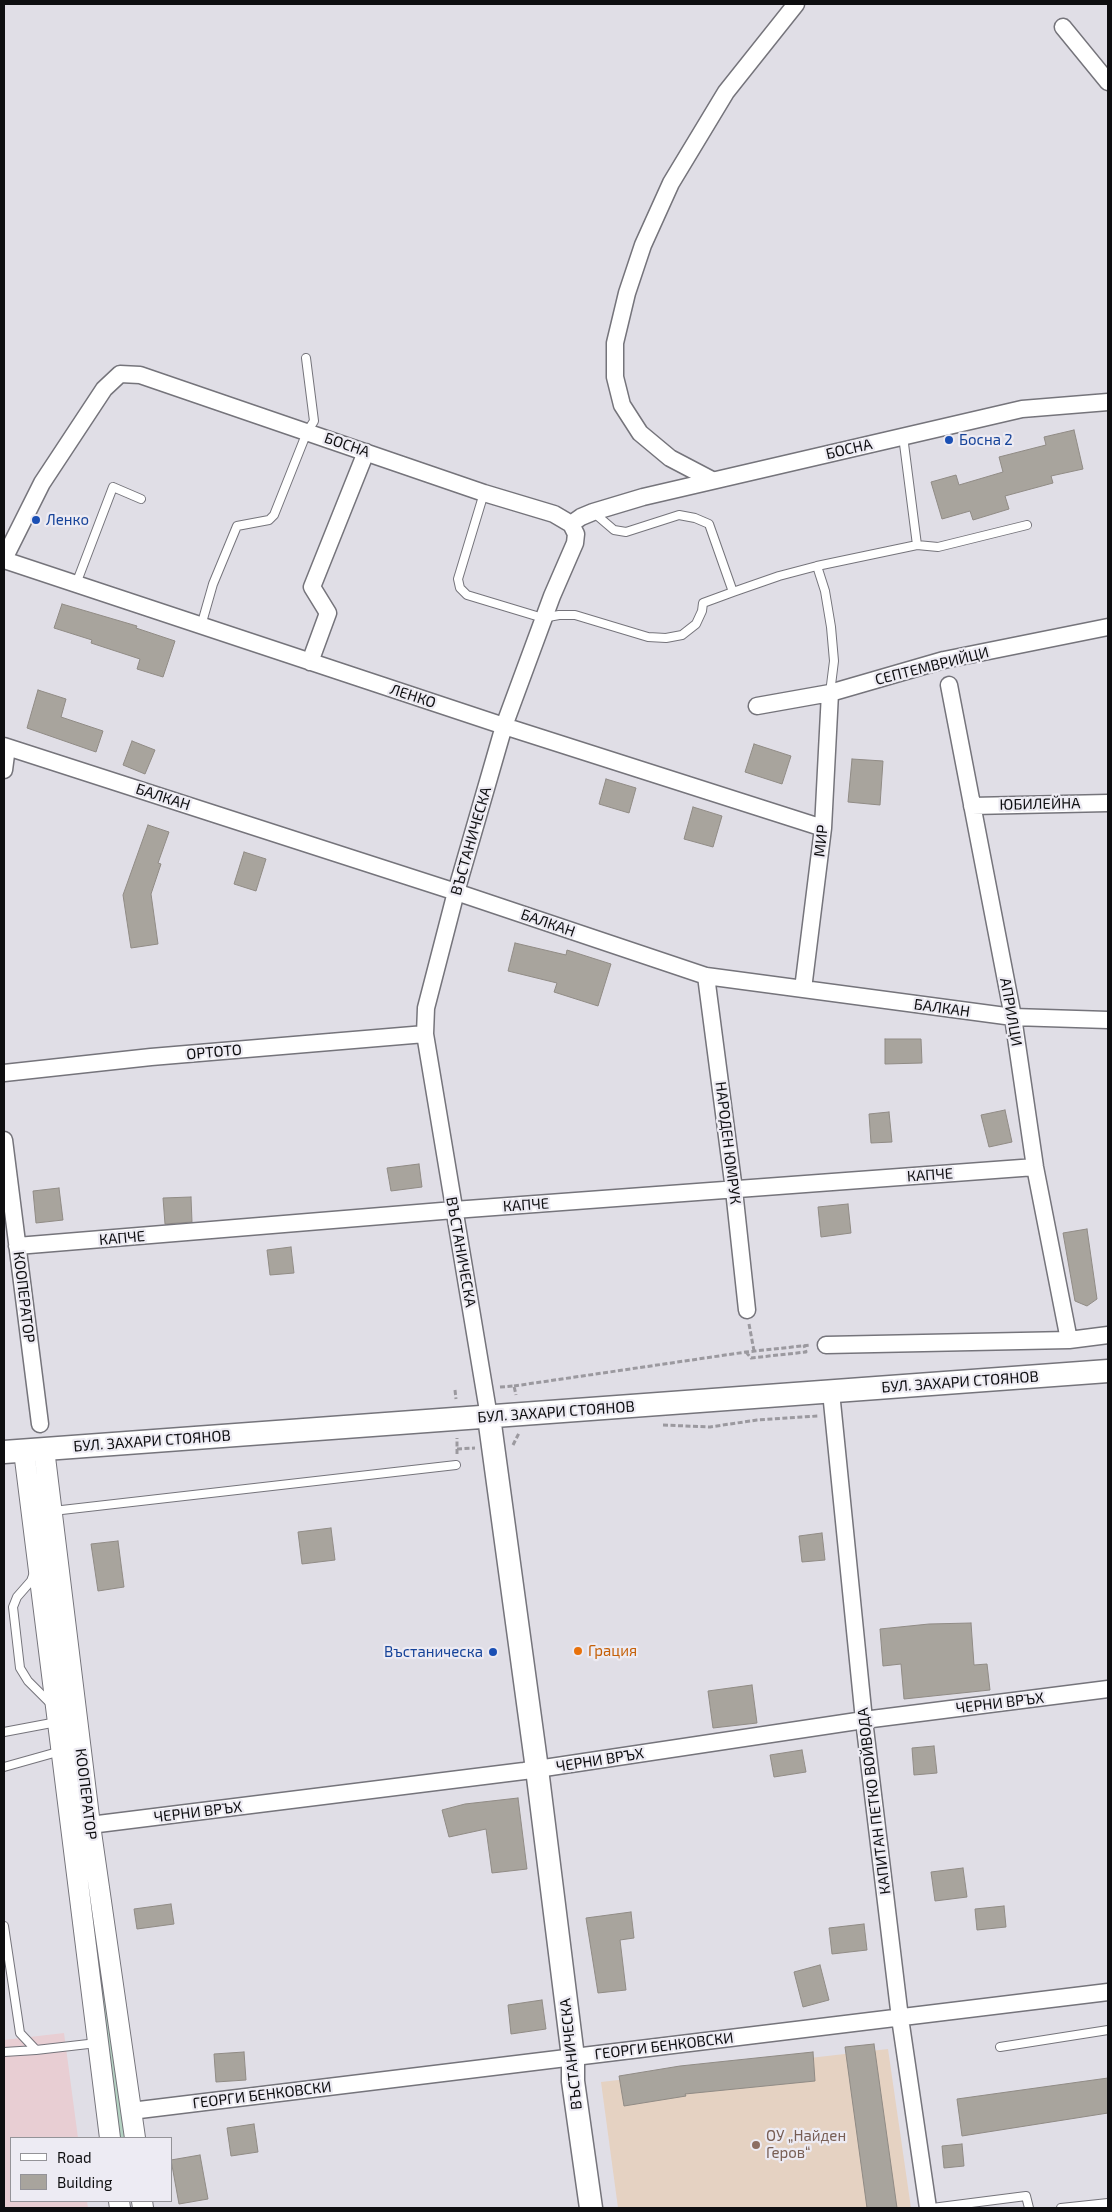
<!DOCTYPE html>
<html>
<head>
<meta charset="utf-8">
<style>
  body { margin:0 }
  #map { position:relative; width:1112px; height:2212px; overflow:hidden; background:#e0dee6; font-family:"Exo 2",sans-serif }
  canvas { display:block }
  .frame { position:absolute; inset:0; border:5px solid #0e0e10; pointer-events:none }
  .legend { position:absolute; left:10px; top:2137px; width:162px; height:65px; box-sizing:border-box; background:#edebf3; border:1px solid #949398; margin:0; padding:6px 9px; list-style:none; font-size:15px; color:#0e0e10 }
  .legend li { display:flex; align-items:center; gap:10px; height:25px }
  .legend b { width:25px; border:1px solid #949398 }
</style>
</head>
<body>
<div id="map">
<canvas width="1112" height="2212"></canvas>
<div class="frame"></div>
<ul class="legend">
<li><b style="height:6px;background:#fff"></b>Road</li>
<li><b style="height:14px;background:#a8a49d"></b>Building</li>
</ul>
</div>
<script>
const g = document.querySelector('canvas').getContext('2d');
g.lineJoin = 'round';
function fill(path, color) {
  g.fillStyle = color;
  g.fill(path, 'evenodd');
}
function shape(rows) {
  const path = new Path2D();
  for (const r of rows) {
    path.moveTo(r[0], r[1]);
    for (let i = 2; i < r.length; i += 2) path.lineTo(r[i], r[i + 1]);
  }
  return path;
}
function stroke(path, color, width, dash) {
  g.strokeStyle = color;
  g.lineWidth = width;
  g.lineCap = dash ? 'butt' : 'round';
  g.setLineDash(dash || []);
  g.stroke(path);
}
function drawText(font, color, halo, rows, align = 'center') {
  g.font = font + ' "Exo 2",sans-serif';
  g.lineWidth = 4.5;
  g.setLineDash([]);
  g.textBaseline = 'middle';
  g.strokeStyle = halo;
  g.fillStyle = color;
  for (const [text, x, y, turn = 0] of rows) {
    g.save();
    g.translate(x, y);
    g.rotate((+turn || 0) * Math.PI / 180);
    g.textAlign = isNaN(turn) ? turn : align;
    if (halo) g.strokeText(text, 0, 0);
    g.fillText(text, 0, 0);
    g.restore();
  }
}
fill(shape([
  [64,2033,78,2138,11,2138,11,2201,87,2201,88,2208,4,2208,4,2040]
]), '#e8ced3');
fill(shape([
  [888,2049,911,2208,618,2208,601,2082]
]), '#e5d2c2');
fill(shape([
  [40,1491,100,1954,125,2138,118,2138]
]), '#b4d2c2');
const building = shape([
  [1074,430,1083,469,1051,476,1053,483,1005,496,1009,509,973,520,970,511,942,519,931,482,956,475,959,485,1003,472,999,457,1046,445,1044,437,1074,430],
  [62,604,137,626,136,628,175,641,163,677,137,669,140,659,91,643,92,640,54,628,62,604],
  [38,690,66,699,61,717,103,731,96,752,27,728,38,690],
  [132,741,155,750,145,774,123,765,132,741],
  [754,744,791,756,782,784,745,772,754,744],
  [852,759,883,761,880,805,848,802,852,759],
  [606,779,636,788,629,813,599,804,606,779],
  [693,807,722,816,713,847,684,839,693,807],
  [148,825,169,832,158,863,161,864,151,894,158,944,131,948,123,895,148,825],
  [244,852,266,859,256,891,234,884,244,852],
  [515,943,566,955,567,950,611,964,598,1006,554,992,557,983,508,971,515,943],
  [885,1039,921,1039,922,1063,885,1064,885,1039],
  [1005,1110,1012,1142,989,1147,981,1115,1005,1110],
  [889,1112,892,1142,871,1143,869,1114,889,1112],
  [419,1164,422,1187,391,1191,387,1168,419,1164],
  [59,1188,63,1220,36,1223,33,1191,59,1188],
  [191,1197,192,1222,165,1224,163,1198,191,1197],
  [848,1204,851,1233,821,1237,818,1207,848,1204],
  [1087,1229,1097,1299,1087,1306,1075,1301,1063,1233,1087,1229],
  [291,1247,294,1273,270,1275,267,1250,291,1247],
  [331,1528,335,1560,302,1564,298,1532,331,1528],
  [822,1533,825,1560,802,1562,799,1536,822,1533],
  [118,1541,124,1587,98,1591,91,1544,118,1541],
  [971,1623,974,1665,987,1664,990,1690,904,1699,901,1664,883,1666,880,1629,929,1624,971,1623],
  [752,1685,757,1723,713,1728,708,1691,752,1685],
  [934,1746,937,1773,914,1775,912,1748,934,1746],
  [802,1750,806,1772,774,1777,770,1755,802,1750],
  [518,1798,527,1869,492,1873,486,1829,449,1837,442,1810,465,1804,518,1798],
  [963,1868,967,1897,935,1901,931,1872,963,1868],
  [171,1904,174,1924,137,1929,134,1909,171,1904],
  [1004,1906,1006,1927,977,1930,975,1909,1004,1906],
  [631,1912,634,1938,620,1940,626,1990,598,1993,586,1918,631,1912],
  [864,1924,867,1950,832,1954,829,1928,864,1924],
  [820,1965,829,2000,803,2007,794,1972,820,1965],
  [542,2000,546,2029,511,2034,508,2005,542,2000],
  [874,2044,897,2208,867,2208,845,2047,874,2044],
  [244,2052,246,2080,216,2082,214,2054,244,2052],
  [813,2052,815,2081,685,2094,686,2096,624,2106,619,2076,680,2066,813,2052],
  [1108,2078,1108,2113,962,2136,957,2099,1108,2078],
  [254,2124,258,2152,231,2156,227,2128,254,2124],
  [962,2144,964,2166,944,2168,942,2146,962,2144],
  [200,2155,208,2199,179,2204,171,2160,200,2155]
]);
fill(building, '#a8a49d');
stroke(building, '#908b85', 1);
const service = shape([
  [903,436,917,545],
  [484,493,458,579,460,588,467,595,543,618,559,615,575,615,648,637,666,638,682,635,696,624,702,611,703,603,733,592,709,524,695,518,679,515,626,532,614,530,593,512],
  [817,566,917,545,938,547,1027,525],
  [76,584,113,487,141,499],
  [733,592,779,576,817,566,825,591,831,627,834,661,830,693],
  [201,626,213,584,237,526,269,520,274,515,307,432,314,421,306,358],
  [53,1511,456,1465],
  [34,1573,31,1581,17,1597,13,1607,20,1668,28,1681,50,1703],
  [4,1732,57,1722],
  [4,1767,61,1751],
  [4,1926,20,2033,36,2050,97,2043],
  [1000,2047,1108,2030],
  [4,2052,36,2050],
  [932,2208,1026,2196,1029,2208],
  [1061,2208,1108,2203]
]);
const minor = shape([
  [1063,27,1108,82],
  [712,480,670,458,640,433,622,405,615,377,615,343,627,293,643,245,671,183,726,92,796,4],
  [571,524,581,517,593,512,643,497,1022,409,1108,402],
  [4,559,42,483,104,389,120,374,140,375,484,493,554,514,571,524,576,534,575,543,552,596,504,726,456,892,426,1008,425,1034,489,1417],
  [4,560,504,726,823,828],
  [310,662,328,613,312,587,366,452],
  [949,685,1013,1017,1035,1167,1069,1340],
  [757,706,830,693,944,660,1108,627],
  [4,746,456,892,706,976,1013,1017,1108,1020],
  [4,770,7,747],
  [972,806,1108,803],
  [706,976,734,1190,747,1310],
  [803,989,823,828,830,693],
  [4,1073,151,1057,425,1034],
  [4,1140,40,1424],
  [17,1246,454,1210,1035,1167],
  [826,1345,1069,1340,1108,1335],
  [831,1392,864,1720,900,2018,928,2208],
  [90,1825,524,1771,864,1720,1108,1689],
  [131,2111,1108,1992]
]);
const tertiary = shape([
  [44,1449,90,1825,135,2138],
  [24,1451,110,2138],
  [119,2201,120,2208],
  [142,2201,143,2208]
]);
const secondary = shape([
  [489,1417,537,1769,573,2057,573,2081,591,2208],
  [4,1452,1108,1371]
]);
stroke(service, '#75747b', 10);
stroke(minor, '#75747b', 19);
stroke(tertiary, '#75747b', 22);
stroke(secondary, '#75747b', 25);
stroke(shape([
  [749,1324,754,1351],
  [746,1352,751,1358,806,1352,804,1345],
  [514,1386,746,1352,811,1345],
  [500,1387,514,1386,516,1395],
  [455,1390,456,1399],
  [663,1425,710,1427,757,1420,818,1416],
  [513,1445,519,1433],
  [457,1449,475,1448],
  [457,1454,457,1438]
]), '#9b999f', 3, [5, 2.5]);
stroke(service, '#fff', 8);
stroke(minor, '#fff', 16);
stroke(tertiary, '#fff', 20);
stroke(secondary, '#fff', 22);
for (const [x, y, r, color] of [
  [949,440,5,"#1a4fb4"],
  [36,520,5,"#1a4fb4"],
  [578,1651,5,"#e8710a"],
  [493,1652,5,"#1a4fb4"],
  [756,2145,5,"#8d6e63"]
]) {
  const dot = new Path2D();
  dot.arc(x, y, r, 0, 2 * Math.PI);
  g.fillStyle = color;
  g.fill(dot);
  stroke(dot, '#edebf3', 2);
}
drawText('15px', '#164399', '#edebf3', [
  ["Босна 2",959,440],
  ["Ленко",46,520],
  ["Въстаническа",483,1652,"right"]
], 'left');
drawText('15px', '#0e0e10', '#edebf3', [
  ["БОСНА",347,445,19],
  ["БОСНА",849,449,-13],
  ["СЕПТЕМВРИЙЦИ",932,666,-14],
  ["ЛЕНКО",413,696,18],
  ["БАЛКАН",163,797,18],
  ["ЮБИЛЕЙНА",1040,804,-1],
  ["ВЪСТАНИЧЕСКА",471,841,-74],
  ["МИР",821,841,-84],
  ["БАЛКАН",548,923,19],
  ["БАЛКАН",942,1008,8],
  ["АПРИЛЦИ",1011,1012,80],
  ["ОРТОТО",214,1052,-5],
  ["НАРОДЕН ЮМРУК",728,1143,83],
  ["КАПЧЕ",930,1175,-4],
  ["КАПЧЕ",526,1205,-4],
  ["КАПЧЕ",122,1238,-5],
  ["ВЪСТАНИЧЕСКА",461,1252,80],
  ["КООПЕРАТОР",24,1297,83],
  ["БУЛ. ЗАХАРИ СТОЯНОВ",960,1382,-4],
  ["БУЛ. ЗАХАРИ СТОЯНОВ",556,1412,-4],
  ["БУЛ. ЗАХАРИ СТОЯНОВ",152,1441,-4],
  ["ЧЕРНИ ВРЪХ",1000,1703,-7],
  ["ЧЕРНИ ВРЪХ",600,1760,-9],
  ["КООПЕРАТОР",86,1794,83],
  ["КАПИТАН ПЕТКО ВОЙВОДА",874,1801,-97],
  ["ЧЕРНИ ВРЪХ",198,1812,-7],
  ["ГЕОРГИ БЕНКОВСКИ",664,2046,-7],
  ["ВЪСТАНИЧЕСКА",571,2054,-96],
  ["ГЕОРГИ БЕНКОВСКИ",262,2095,-7]
]);
drawText('15px', '#c56008', '#edebf3', [
  ["Грация",588,1651]
], 'left');
drawText('15px', '#785e54', '#edebf3', [
  ["ОУ „Найден",766,2136],
  ["Геров“",766,2153]
], 'left');
</script>
</body>
</html>
